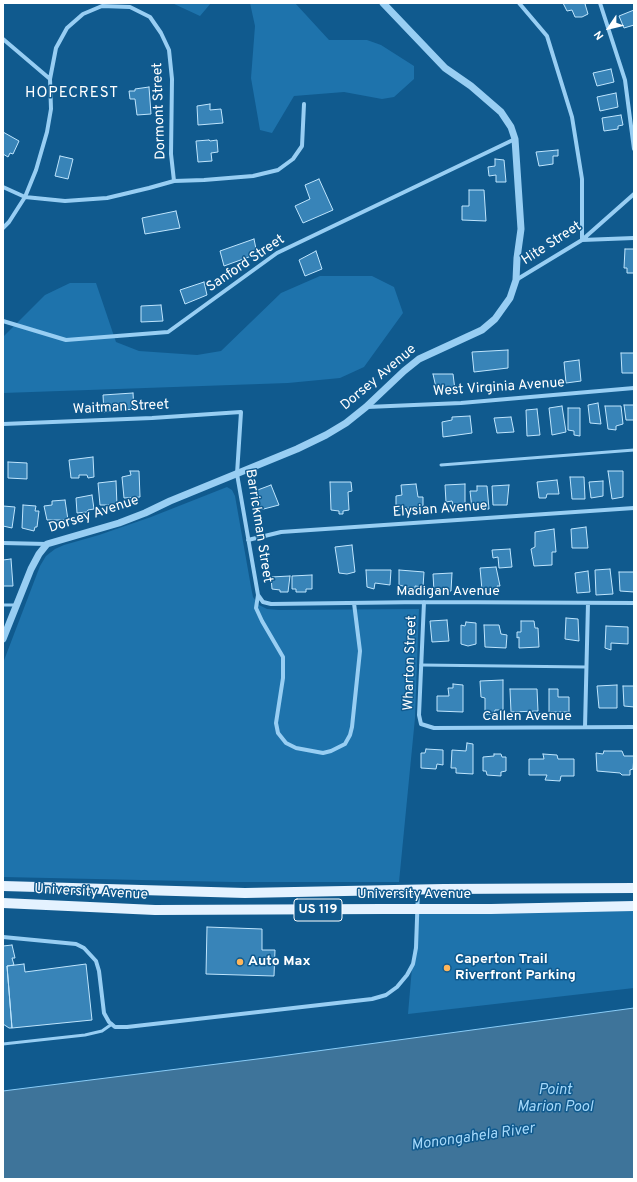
<!DOCTYPE html>
<html>
<head>
<meta charset="utf-8">
<style>
  body { margin:0 }
  #map { position:relative; width:637px; height:1182px; overflow:hidden; background:#105a8e; font-family:Overpass,sans-serif }
  canvas { display:block }
  .frame { position:absolute; inset:0; border:4px solid #fff; pointer-events:none }
  .north { position:absolute; left:589px; top:8px; width:40px; height:40px; -webkit-text-stroke:3px #105a8e; paint-order:stroke; rotate:235deg; font-size:11px; font-weight:700; line-height:16px; text-align:center; color:#fff }
  .north::after { content:''; display:block; margin:auto; width:14px; height:18px; background:#fff; clip-path:polygon(50% 0,100% 100%,50% 72%,0 100%) }
</style>
</head>
<body>
<div id="map">
<canvas width="637" height="1182"></canvas>
<div class="frame"></div>
<div class="north">N</div>
</div>
<script>
const g = document.querySelector('canvas').getContext('2d');
g.lineJoin = 'round';
function fill(path, color) {
  g.fillStyle = color;
  g.fill(path, 'evenodd');
}
function shape(rows) {
  const path = new Path2D();
  for (const r of rows) {
    path.moveTo(r[0], r[1]);
    for (let i = 2; i < r.length; i += 2) path.lineTo(r[i], r[i + 1]);
  }
  return path;
}
function stroke(path, color, width, dash) {
  g.strokeStyle = color;
  g.lineWidth = width;
  g.lineCap = dash ? 'butt' : 'round';
  g.setLineDash(dash || []);
  g.stroke(path);
}
function drawText(font, color, halo, rows, align = 'center') {
  g.font = font + ' Overpass,sans-serif';
  g.lineWidth = 3;
  g.setLineDash([]);
  g.textBaseline = 'middle';
  g.strokeStyle = halo;
  g.fillStyle = color;
  for (const [text, x, y, turn = 0] of rows) {
    g.save();
    g.translate(x, y);
    g.rotate((+turn || 0) * Math.PI / 180);
    g.textAlign = isNaN(turn) ? turn : align;
    if (halo) g.strokeText(text, 0, 0);
    g.fillText(text, 0, 0);
    g.restore();
  }
}
fill(shape([
  [172,3,211,3,200,16],
  [250,3,295,3,329,40,367,40,381,45,414,66,414,79,394,97,382,99,344,92,294,96,272,133,260,130,251,78,255,26],
  [320,276,372,276,394,287,403,313,364,367,340,378,288,383,3,393,3,337,45,295,70,283,96,283,116,342,139,351,197,355,221,351,281,293],
  [227,487,232,490,235,496,251,587,253,597,259,605,267,609,279,610,419,609,415,718,399,882,233,882,3,877,3,663,40,566,46,556,55,549,64,545,99,535,151,517],
  [634,905,634,988,408,1014,417,909]
]), '#1e73ac');
const water = shape([
  [634,1008,634,1179,3,1179,3,1091,273,1057,634,1008]
]);
fill(water, '#3e749a');
stroke(water, '#89ccf7', 1);
const building = shape([
  [563,3,588,3,585,4,588,14,582,17,575,17,572,10,567,11,563,3],
  [634,10,634,25,624,28,619,16,634,10],
  [611,69,614,82,597,86,593,73,611,69],
  [149,87,151,114,137,115,135,99,130,99,129,91,135,91,135,89,149,87],
  [616,93,618,107,600,111,597,97,616,93],
  [210,104,210,110,221,109,223,123,198,125,197,106,210,104],
  [621,115,623,125,618,126,618,129,604,131,602,118,621,115],
  [3,132,19,141,13,154,10,153,8,157,3,154,3,132],
  [209,140,210,141,217,140,218,152,211,153,212,161,198,162,196,141,209,140],
  [558,150,558,156,553,156,553,164,539,166,536,152,558,150],
  [60,156,73,159,68,179,55,176,60,156],
  [495,159,504,160,506,182,496,182,496,175,489,176,488,167,495,166,495,159],
  [319,179,333,210,303,223,295,206,310,199,305,185,319,179],
  [469,190,484,190,486,221,462,220,462,206,469,206,469,190],
  [176,211,180,228,145,234,142,218,176,211],
  [254,239,257,254,224,266,220,251,254,239],
  [625,249,634,249,634,273,627,273,627,268,624,268,625,249],
  [316,251,322,269,305,276,299,260,316,251],
  [204,282,207,295,185,304,180,290,204,282],
  [161,305,163,321,141,322,141,306,161,305],
  [508,350,508,368,474,372,472,352,508,350],
  [621,353,634,353,634,373,622,373,621,353],
  [579,360,581,381,566,383,564,362,579,360],
  [433,374,453,374,455,390,437,392,433,374],
  [133,393,134,409,104,412,103,395,133,393],
  [598,403,601,424,590,423,588,405,598,403],
  [624,405,634,405,634,420,626,420,624,405],
  [562,406,566,432,552,435,549,408,562,406],
  [605,406,621,406,623,424,616,426,616,430,608,429,605,406],
  [568,408,580,408,580,436,574,435,574,431,568,430,568,408],
  [537,409,540,435,527,436,526,410,537,409],
  [470,416,472,433,443,437,442,422,452,420,452,417,470,416],
  [511,417,514,432,497,433,494,418,511,417],
  [93,457,94,477,88,478,87,475,79,475,79,478,71,478,69,460,93,457],
  [8,462,27,463,27,479,8,478,8,462],
  [130,471,139,471,140,497,124,498,122,477,131,475,130,471],
  [608,471,623,471,623,497,612,499,608,471],
  [570,477,584,477,585,499,572,499,570,477],
  [557,480,559,494,547,494,546,498,539,498,537,482,557,480],
  [116,481,117,505,100,505,98,483,116,481],
  [603,481,603,496,591,498,589,482,603,481],
  [330,482,351,482,352,491,348,492,349,510,343,511,343,514,339,514,339,511,331,510,330,482],
  [416,484,418,497,423,497,423,508,396,508,396,496,402,495,401,485,416,484],
  [465,484,465,509,455,511,452,501,446,502,445,485,465,484],
  [271,485,279,505,256,511,253,502,258,500,255,491,271,485],
  [509,485,507,505,493,505,492,486,509,485],
  [477,486,487,486,489,509,472,509,470,491,477,491,477,486],
  [92,495,94,509,88,510,87,512,77,513,76,498,92,495],
  [65,500,68,520,47,520,44,506,52,505,52,501,65,500],
  [23,505,36,506,35,511,39,511,37,527,35,527,34,531,22,528,23,505],
  [3,506,15,507,12,528,3,526,3,506],
  [586,527,588,548,572,548,571,529,586,527],
  [554,529,556,552,552,552,552,565,534,566,531,549,535,547,535,532,554,529],
  [352,545,355,572,347,574,339,573,335,547,352,545],
  [510,549,512,567,499,568,498,557,493,558,492,550,510,549],
  [11,559,13,586,3,586,3,560,11,559],
  [496,567,500,586,497,586,498,590,482,590,480,568,496,567],
  [610,569,613,594,596,595,595,570,610,569],
  [366,570,391,570,390,585,375,583,374,589,367,587,366,570],
  [399,570,424,572,423,587,415,586,415,589,399,585,399,570],
  [588,571,590,592,577,593,575,573,588,571],
  [619,572,634,572,634,592,620,591,619,572],
  [452,573,451,591,434,592,433,574,452,573],
  [312,575,312,589,306,589,306,592,296,592,296,589,292,589,292,576,312,575],
  [290,576,288,592,280,592,280,590,272,589,271,577,290,576],
  [566,618,578,619,579,641,565,639,566,618],
  [447,620,449,641,432,642,430,621,447,620],
  [521,621,534,621,535,628,538,628,539,647,519,648,519,637,517,638,517,632,521,632,521,621],
  [466,622,476,623,476,644,468,646,461,644,461,625,465,626,466,622],
  [484,625,499,625,501,634,507,635,506,648,485,647,484,625],
  [606,626,628,627,628,644,611,643,611,650,605,648,606,626],
  [503,680,503,710,495,710,494,715,485,714,485,698,481,697,480,681,503,680],
  [453,684,463,685,463,712,437,711,437,696,449,696,448,688,453,688,453,684],
  [617,685,617,708,599,708,597,686,617,685],
  [623,686,634,686,634,707,624,706,623,686],
  [510,689,537,689,538,711,511,712,510,689],
  [549,689,558,689,558,697,569,697,569,712,549,712,549,689],
  [467,743,473,744,473,774,456,773,456,768,451,768,452,750,466,751,467,743],
  [426,749,443,750,443,765,437,764,436,769,421,768,421,753,425,753,426,749],
  [604,751,622,751,624,756,634,756,633,769,630,770,630,775,622,775,620,773,597,771,596,753,603,754,604,751],
  [494,754,501,754,502,757,506,757,506,771,501,772,501,776,487,775,486,771,483,771,483,757,494,756,494,754],
  [543,754,557,755,558,759,574,759,574,776,561,776,560,781,545,780,547,775,529,775,529,759,544,759,543,754],
  [207,927,262,929,262,950,275,950,274,976,206,974,207,927],
  [12,945,15,958,12,958,14,965,7,966,12,1028,9,1028,3,1024,3,946,12,945],
  [24,964,25,972,86,964,92,1020,12,1028,7,966,24,964]
]);
fill(building, '#3884b8');
stroke(building, '#bfe5fd', 1);
stroke(shape([
  [441,465,634,450],
  [3,605,15,605],
  [421,665,586,667],
  [3,1044,85,1035,102,1031,112,1024]
]), '#98cef3', 3);
stroke(shape([
  [519,3,547,36,572,117,582,179,582,240,634,238],
  [600,3,625,80,634,149],
  [3,39,50,79],
  [3,187,25,197,65,201,107,198,149,188,174,181,204,180,253,176,278,170,293,159,302,146,304,104],
  [3,228,9,222,25,197,36,170,47,132,51,109,50,79,56,48,67,28,83,14,102,6,130,7,150,17,161,33,169,50,172,79,171,154,174,181],
  [516,280,582,240,634,194],
  [3,321,66,340,168,332,277,253,515,139],
  [367,407,461,403,634,388],
  [3,424,152,418,241,412,237,474,258,595,263,602,271,604,424,602,634,603],
  [248,540,281,532,634,508],
  [3,543,47,544],
  [258,595,256,608,262,621,283,657,283,678,276,723,278,733,286,743,296,748,323,753,331,751,345,744,350,735,352,727,360,651,354,603],
  [424,602,419,715,421,724,434,728,634,727],
  [585,727,588,603],
  [3,937,76,944,84,948,96,961,99,971,104,1013,109,1022,115,1027,127,1027,372,999,386,995,397,987,407,975,413,964,416,948,418,890]
]), '#98cef3', 4);
stroke(shape([
  [3,639,31,569,39,554,47,544,119,523,145,513,170,501,297,449,326,435,346,423,366,407,404,371,419,359,482,330,495,319,510,298,516,280,517,258,521,229,515,139,511,127,501,112,471,86,445,68,383,3]
]), '#98cef3', 7);
stroke(shape([
  [3,886,245,893,444,889,634,888],
  [3,903,155,910,383,909,491,909,634,906]
]), '#e4f2ff', 10);
for (const [x, y, r, color] of [
  [240,962,4,"#ffb65a"],
  [447,968,4,"#ffb65a"]
]) {
  const dot = new Path2D();
  dot.arc(x, y, r, 0, 2 * Math.PI);
  g.fillStyle = color;
  g.fill(dot);
  stroke(dot, '#105a8e', 1.5);
}
for (const [x, y, w] of [
  [318,910,48]
]) {
  const box = new Path2D();
  box.roundRect(x - w / 2, y - 11, w, 22, 3);
  g.fillStyle = '#105a8e';
  g.fill(box);
  stroke(box, '#fff', 1);
}
drawText('bold 13px', '#fff', null, [
  ["US 119",318,910]
]);
drawText('14px', '#fff', '#105a8e', [
  ["Dormont Street",160,111,-92],
  ["Hite Street",552,244,-33],
  ["Sanford Street",246,264,-34],
  ["Dorsey Avenue",379,378,-40],
  ["West Virginia Avenue",499,388,-4],
  ["Waitman Street",121,408,-3],
  ["Elysian Avenue",440,510,-4],
  ["Dorsey Avenue",94,515,-18],
  ["Barrickman Street",258,526,81],
  ["Madigan Avenue",448,592],
  ["Wharton Street",411,663,-88],
  ["Callen Avenue",527,717],
  ["University Avenue",91,893,3],
  ["University Avenue",414,895]
]);
drawText('bold 14px', '#fff', '#105a8e', [
  ["Caperton Trail",455,960],
  ["Riverfront Parking",455,976],
  ["Auto Max",248,962]
], 'left');
g.letterSpacing = '1px';
drawText('15px', '#fff', '#105a8e', [
  ["HOPECREST",72,94]
]);
g.letterSpacing = '0px';
drawText('italic 15px', '#a4d8fa', '#105a8e', [
  ["Point",555,1091],
  ["Marion Pool",555,1108],
  ["Monongahela River",473,1138,-8]
]);
</script>
</body>
</html>
